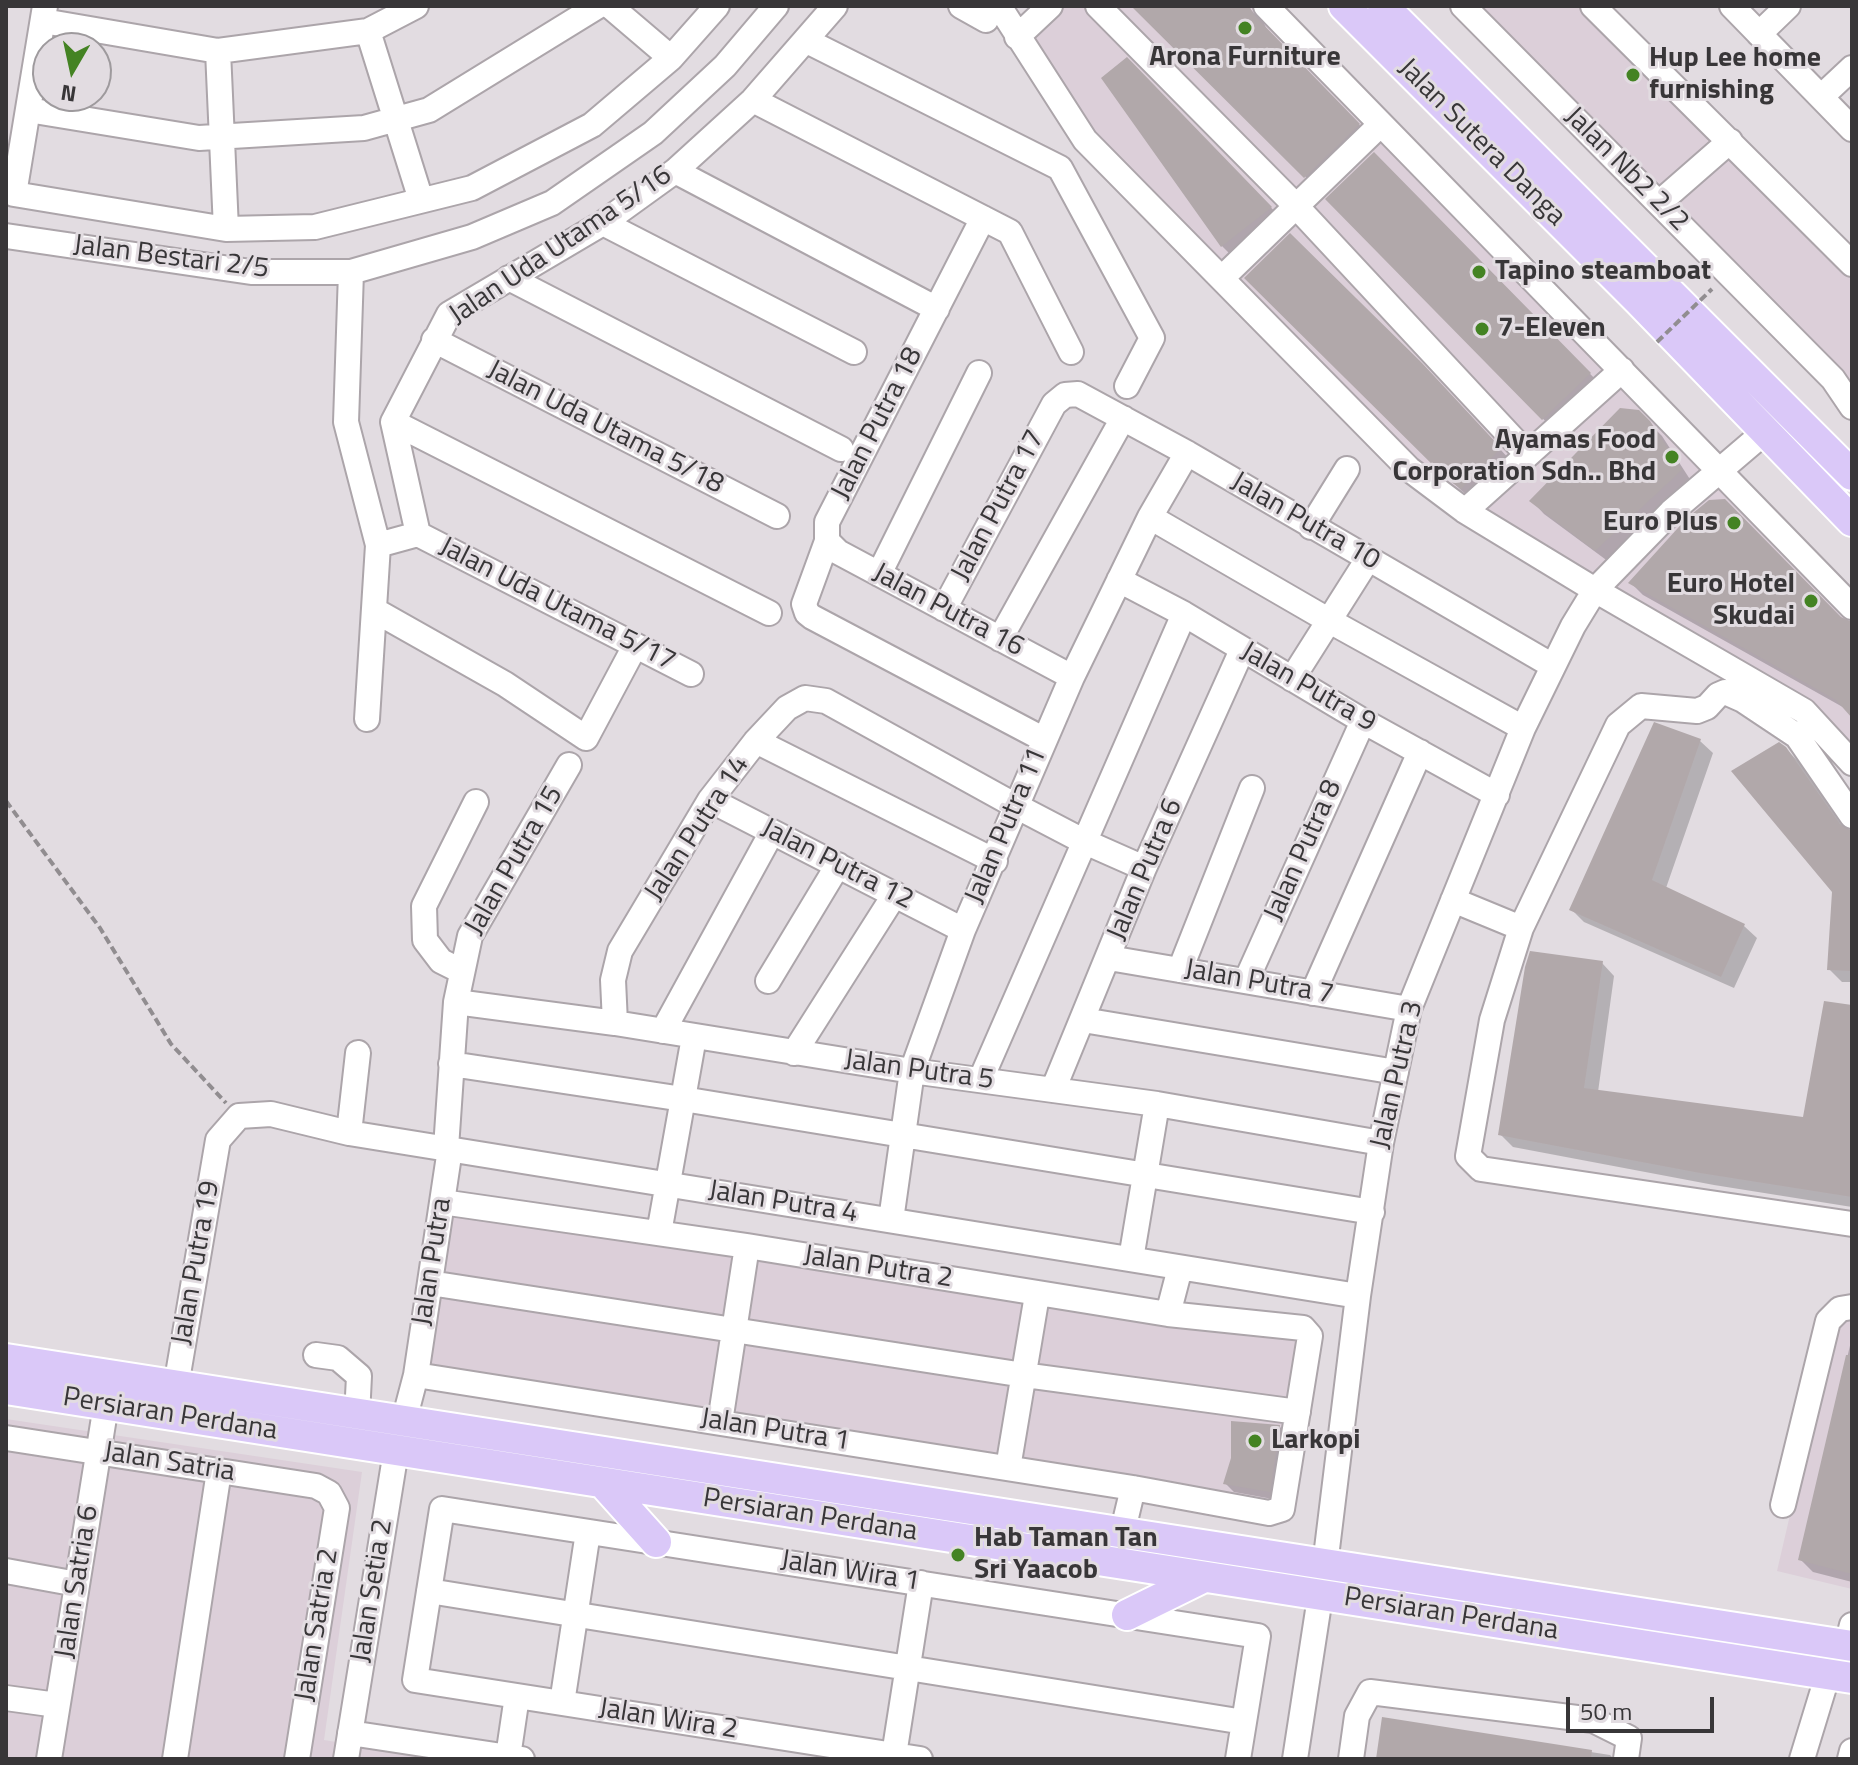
<!DOCTYPE html>
<html>
<head>
<meta charset="utf-8">
<style>
  body { margin:0 }
  #map { position:relative; width:1858px; height:1765px; overflow:hidden; background:#e2dce1; font-family:"Titillium Web",sans-serif }
  canvas { display:block }
  .frame { position:absolute; inset:0; border:8px solid #383638; pointer-events:none }
  .north { position:absolute; left:32px; top:32px; width:80px; height:80px; box-sizing:border-box; background:#e2dce1; border:2px solid #9e9a9d; border-radius:50%; rotate:189deg; font-size:22px; font-weight:700; line-height:32px; text-align:center; color:#383638 }
  .north::after { content:''; display:block; margin:auto; width:28px; height:36px; background:#448323; clip-path:polygon(50% 0,100% 100%,50% 72%,0 100%) }
  .scale { position:absolute; left:1566px; top:1697px; width:148px; height:36px; box-sizing:border-box; border:4px solid #383638; border-top:0; padding-left:10px; font-size:24px; line-height:28px; white-space:nowrap; color:#383638; -webkit-text-stroke:6px #e2dce1; paint-order:stroke }
</style>
</head>
<body>
<div id="map">
<canvas width="1858" height="1765"></canvas>
<div class="frame"></div>
<div class="north">N</div>
<div class="scale">50 m</div>
</div>
<script>
const g = document.querySelector('canvas').getContext('2d');
g.lineJoin = 'round';
function fill(path, color) {
  g.fillStyle = color;
  g.fill(path, 'evenodd');
}
function shape(rows) {
  const path = new Path2D();
  for (const r of rows) {
    path.moveTo(r[0], r[1]);
    for (let i = 2; i < r.length; i += 2) path.lineTo(r[i], r[i + 1]);
  }
  return path;
}
function stroke(path, color, width, dash) {
  g.strokeStyle = color;
  g.lineWidth = width;
  g.lineCap = dash ? 'butt' : 'round';
  g.setLineDash(dash || []);
  g.stroke(path);
}
function drawText(font, color, halo, rows, align = 'center') {
  g.font = font + ' "Titillium Web",sans-serif';
  g.lineWidth = 6;
  g.setLineDash([]);
  g.textBaseline = 'middle';
  g.strokeStyle = halo;
  g.fillStyle = color;
  for (const [text, x, y, turn = 0] of rows) {
    g.save();
    g.translate(x, y);
    g.rotate((+turn || 0) * Math.PI / 180);
    g.textAlign = isNaN(turn) ? turn : align;
    if (halo) g.strokeText(text, 0, 0);
    g.fillText(text, 0, 0);
    g.restore();
  }
}
fill(shape([
  [1060,6,1256,6,1852,617,1852,755,1416,465,1090,135,1026,38],
  [1474,6,1586,6,1852,270,1852,383,1836,371],
  [437,1194,1145,1303,1307,1322,1289,1513,408,1382],
  [1852,1312,1852,1589,1777,1571,1834,1325],
  [6,1419,362,1472,324,1740,438,1759,6,1759]
]), '#dccfd9');
fill(shape([
  [1133,6,1247,6,1264,23,1267,31,1371,137,1318,189],
  [1127,59,1283,220,1235,259,1222,246,1104,78],
  [1374,154,1602,386,1555,431,1328,199],
  [1246,278,1434,378,1512,462,1474,500,1462,491],
  [1638,412,1662,436,1693,484,1609,562,1544,514,1532,501],
  [1631,583,1841,619,1852,624,1852,715,1848,710,1643,595],
  [1700,741,1713,753,1666,888,1744,926,1757,938,1734,988,1584,922,1572,910],
  [1785,748,1799,762,1845,830,1852,834,1852,982,1842,982,1829,969,1834,891],
  [1602,963,1614,976,1598,1092,1805,1120,1852,1007,1852,1207,1714,1185,1513,1147,1500,1134],
  [1852,1337,1852,1582,1813,1572,1800,1559],
  [1280,1427,1289,1436,1278,1500,1234,1492,1225,1483],
  [1384,1720,1610,1755,1614,1759,1378,1759]
]), '#0003');
fill(shape([
  [1131,6,1249,6,1255,16,1360,124,1304,178],
  [1127,57,1272,207,1221,247,1101,78],
  [1374,152,1591,373,1542,420,1325,199],
  [1290,233,1422,363,1501,448,1461,489,1447,479,1244,278],
  [1620,408,1639,410,1650,421,1682,470,1595,551,1529,501],
  [1725,499,1841,617,1852,622,1852,718,1836,700,1628,583,1687,518,1709,500],
  [1654,722,1701,739,1652,880,1745,924,1721,977,1569,910],
  [1779,742,1786,747,1840,824,1852,831,1852,971,1827,970,1832,892,1731,771],
  [1530,951,1603,961,1584,1088,1803,1117,1824,1001,1852,1005,1852,1197,1700,1173,1498,1135,1525,967],
  [1846,1355,1852,1355,1852,1574,1798,1560],
  [1231,1421,1280,1425,1270,1492,1223,1484,1231,1458],
  [1382,1717,1592,1750,1591,1759,1376,1759]
]), '#b1a8aa');
const minor = shape([
  [45,6,14,194,226,229,315,227,472,188,592,125,671,58,717,6],
  [610,6,671,58],
  [961,6,986,20],
  [999,6,1085,140,1409,469,1465,511,1595,590,1804,711,1852,763],
  [1098,6,1295,205,1527,454],
  [1266,6,1852,607],
  [1463,6,1833,379,1852,407],
  [1593,6,1852,264],
  [1732,6,1852,129],
  [43,21,218,51,368,31,416,6],
  [368,31,421,200],
  [1759,34,1788,6],
  [1017,37,1050,6],
  [807,41,1060,168,1152,338,1127,386],
  [218,51,226,229],
  [1821,97,1852,68],
  [753,100,1010,232,1071,352],
  [28,110,199,138,364,128,429,110,598,6],
  [675,171,937,309],
  [1659,203,1730,141],
  [983,218,827,522,827,541,804,604,807,613,812,617,1043,739],
  [603,223,854,352],
  [6,236,251,272,351,272,472,237,552,203,653,133,725,66,776,6],
  [351,272,346,422,378,545,367,719],
  [509,278,841,449],
  [1222,278,1381,124],
  [434,340,777,516],
  [393,422,769,613],
  [1465,511,1622,370],
  [1150,517,1328,620,1523,728],
  [1311,527,1347,469],
  [418,534,393,422,449,314,603,223,675,171,753,100,835,6],
  [827,541,838,552,1072,677],
  [378,545,418,534,691,674],
  [879,574,979,373],
  [1119,580,1184,614,1363,721,1497,795],
  [944,609,1054,404,1065,395,1078,394,1187,453,1553,666],
  [374,610,505,684,586,738,635,646],
  [1000,639,1123,418],
  [1292,679,1368,559],
  [756,741,995,861],
  [710,800,963,930],
  [1852,816,1797,736,1743,700,1725,692,1718,695,1707,707,1697,711,1641,706,1618,725,1521,928,1492,1020,1468,1156,1481,1169,1852,1224],
  [1453,900,1521,928],
  [1109,958,1409,1009],
  [1180,970,1252,788],
  [461,971,441,961,425,940,424,906,476,802],
  [768,981,838,865],
  [1246,981,1363,721],
  [1313,993,1420,752],
  [456,1002,615,1023,912,1071,1157,1104,1381,1143],
  [1083,1020,1396,1072],
  [615,1023,613,980,620,951,710,800,756,741,787,708,805,698,826,701,1016,806,1083,841,1144,868],
  [663,1031,772,832],
  [794,1053,895,894],
  [451,1064,683,1099,1372,1212],
  [981,1079,1184,614],
  [1053,1090,1144,868,1242,650],
  [349,1133,358,1053],
  [446,1148,456,1002,470,936,569,765],
  [891,1220,912,1071,963,930,1072,677,1150,517,1187,453],
  [659,1233,694,1037],
  [1131,1259,1157,1104],
  [430,1283,1024,1375,1298,1412],
  [1168,1314,1180,1268],
  [316,1355,338,1358,359,1376,357,1416],
  [416,1375,1133,1488,1269,1513,1282,1509,1310,1336,1303,1328,1168,1314,747,1246,442,1202],
  [176,1386,218,1140,239,1116,271,1114,349,1133,1358,1296],
  [720,1422,747,1246],
  [6,1438,316,1486,329,1493,337,1508,297,1759],
  [1008,1468,1037,1295],
  [1783,1505,1828,1321,1840,1309,1852,1307],
  [1122,1534,1133,1488],
  [6,1571,77,1584],
  [429,1591,1244,1722],
  [1847,1645,1852,1625],
  [6,1698,57,1705],
  [562,1703,588,1532],
  [350,1733,522,1759],
  [894,1755,921,1583],
  [508,1757,517,1696],
  [49,1759,106,1405],
  [175,1759,219,1471],
  [346,1759,396,1451,416,1375,450,1149],
  [920,1759,415,1680,442,1509,1258,1636,1238,1759],
  [1295,1759,1325,1565,1358,1296,1381,1143,1409,1009,1523,728,1573,626,1595,590,1671,512,1766,431],
  [1351,1759,1357,1716,1370,1692,1593,1720,1629,1738,1626,1759],
  [1802,1759,1828,1674],
  [1850,1759,1852,1751]
]);
const major = shape([
  [1344,6,1639,301,1852,521],
  [1383,6,1852,475],
  [6,1359,1852,1646],
  [6,1389,1852,1678],
  [603,1483,656,1542],
  [1127,1615,1204,1577]
]);
stroke(minor, '#aca5aa', 28);
stroke(major, '#fff', 34);
stroke(shape([
  [6,801,100,928,171,1044,226,1103]
]), '#918d90', 4, [8, 4]);
stroke(minor, '#fff', 24);
stroke(major, '#dac8f8', 30);
stroke(shape([
  [1657,342,1712,289]
]), '#918d90', 4, [8, 4]);
for (const [x, y, r, color] of [
  [1245,28,8,"#448323"],
  [1633,75,8,"#448323"],
  [1479,272,8,"#448323"],
  [1482,329,8,"#448323"],
  [1672,457,8,"#448323"],
  [1734,523,8,"#448323"],
  [1811,601,8,"#448323"],
  [1255,1441,8,"#448323"],
  [958,1555,8,"#448323"]
]) {
  const dot = new Path2D();
  dot.arc(x, y, r, 0, 2 * Math.PI);
  g.fillStyle = color;
  g.fill(dot);
  stroke(dot, '#e2dce1', 3);
}
drawText('bold 28px', '#383638', '#e2dce1', [
  ["Arona Furniture",1245,58,"center"],
  ["Hup Lee home",1649,59],
  ["furnishing",1649,91],
  ["Tapino steamboat",1495,272],
  ["7-Eleven",1498,329],
  ["Ayamas Food",1656,441,"right"],
  ["Corporation Sdn.. Bhd",1656,473,"right"],
  ["Euro Plus",1718,523,"right"],
  ["Euro Hotel",1795,585,"right"],
  ["Skudai",1795,617,"right"],
  ["Larkopi",1271,1441],
  ["Hab Taman Tan",974,1539],
  ["Sri Yaacob",974,1571]
], 'left');
drawText('28px', '#383638', '#e2dce1', [
  ["Jalan Sutera Danga",1481,143,45],
  ["Jalan Nb2 2/2",1626,170,45],
  ["Jalan Uda Utama 5/16",561,246,-34],
  ["Jalan Bestari 2/5",171,258,7],
  ["Jalan Putra 18",878,424,-63],
  ["Jalan Uda Utama 5/18",605,428,27],
  ["Jalan Putra 17",999,506,-62],
  ["Jalan Putra 10",1305,522,30],
  ["Jalan Uda Utama 5/17",557,605,27],
  ["Jalan Putra 16",948,611,28],
  ["Jalan Putra 9",1308,688,30],
  ["Jalan Putra 11",1007,826,-67],
  ["Jalan Putra 14",698,829,-57],
  ["Jalan Putra 8",1304,851,-66],
  ["Jalan Putra 15",515,861,-60],
  ["Jalan Putra 12",837,865,27],
  ["Jalan Putra 6",1146,870,-67],
  ["Jalan Putra 7",1259,983,10],
  ["Jalan Putra 5",919,1071,8],
  ["Jalan Putra 3",1398,1075,-77],
  ["Jalan Putra 4",783,1203,9],
  ["Jalan Putra",433,1262,-81],
  ["Jalan Putra 19",197,1263,-80],
  ["Jalan Putra 2",878,1268,9],
  ["Persiaran Perdana",170,1415,9],
  ["Jalan Putra 1",775,1431,9],
  ["Jalan Satria",169,1463,9],
  ["Persiaran Perdana",810,1516,9],
  ["Jalan Wira 1",850,1572,9],
  ["Jalan Satria 6",78,1582,-81],
  ["Jalan Setia 2",373,1591,-81],
  ["Persiaran Perdana",1451,1615,9],
  ["Jalan Satria 2",318,1625,-81],
  ["Jalan Wira 2",668,1720,9]
]);
</script>
</body>
</html>
